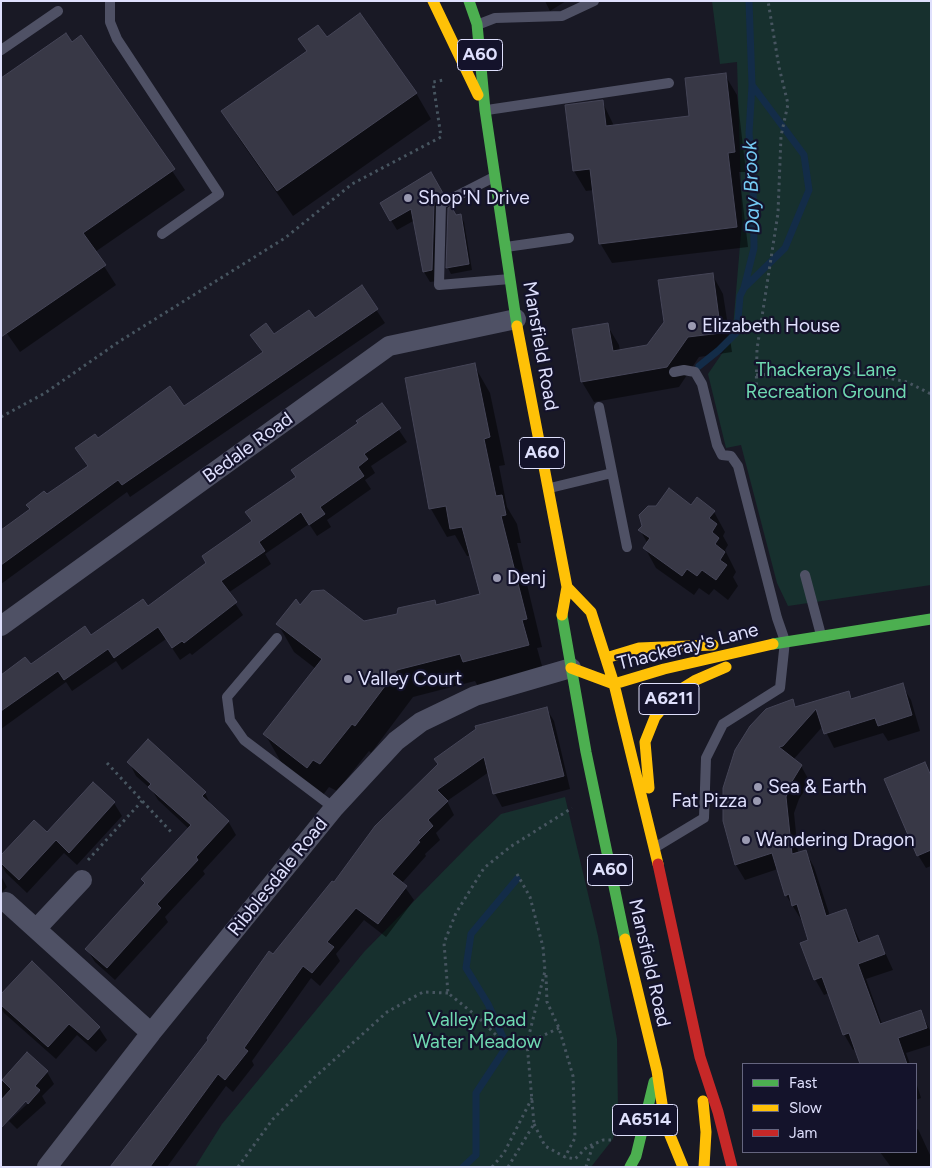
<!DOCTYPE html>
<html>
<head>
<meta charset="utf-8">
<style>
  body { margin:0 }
  #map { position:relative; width:932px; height:1168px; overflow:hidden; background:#191925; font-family:Figtree,sans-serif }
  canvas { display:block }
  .frame { position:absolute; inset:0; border:2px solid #dfe0fd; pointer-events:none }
  .legend { position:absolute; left:742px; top:1063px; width:175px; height:90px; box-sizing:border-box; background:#14132b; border:1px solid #65657f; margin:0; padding:6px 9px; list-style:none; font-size:15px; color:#dfe0fd }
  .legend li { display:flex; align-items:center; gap:10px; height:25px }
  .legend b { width:25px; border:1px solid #65657f }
</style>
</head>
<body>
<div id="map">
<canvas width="932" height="1168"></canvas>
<div class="frame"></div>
<ul class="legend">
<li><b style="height:6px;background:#4caf50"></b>Fast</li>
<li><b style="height:6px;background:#ffc107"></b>Slow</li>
<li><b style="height:6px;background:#c62828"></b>Jam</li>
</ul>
</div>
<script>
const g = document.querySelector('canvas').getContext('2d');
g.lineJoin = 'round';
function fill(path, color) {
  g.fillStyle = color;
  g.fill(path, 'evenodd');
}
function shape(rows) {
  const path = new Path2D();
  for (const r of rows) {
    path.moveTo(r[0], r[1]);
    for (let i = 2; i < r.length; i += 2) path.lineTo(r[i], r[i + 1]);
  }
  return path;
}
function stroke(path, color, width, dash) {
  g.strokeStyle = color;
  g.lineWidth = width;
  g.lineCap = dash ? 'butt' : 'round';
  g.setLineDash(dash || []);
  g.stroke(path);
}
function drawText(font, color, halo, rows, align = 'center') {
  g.font = font + ' Figtree,sans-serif';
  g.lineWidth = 4.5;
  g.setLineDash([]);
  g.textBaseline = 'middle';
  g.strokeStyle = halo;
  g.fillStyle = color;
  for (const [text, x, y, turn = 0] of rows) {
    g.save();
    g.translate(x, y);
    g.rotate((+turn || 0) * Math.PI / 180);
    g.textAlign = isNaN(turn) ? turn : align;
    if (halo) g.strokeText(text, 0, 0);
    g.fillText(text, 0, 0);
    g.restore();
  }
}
fill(shape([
  [712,1,931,1,931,585,788,606,777,583,741,445,726,448,708,374,732,339,742,222,737,62,720,64],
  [565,797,598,936,617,1039,618,1112,613,1139,591,1167,195,1167,222,1124,364,952,473,841,501,814]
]), '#17302e');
fill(shape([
  [545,1,566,1,550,11],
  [81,37,185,190,95,252,116,285,20,352,1,325,72,43],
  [326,38,416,93,431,119,293,216,238,137,223,111],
  [725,75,737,95,746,172,739,172,748,247,612,263,600,243,594,190,586,191,574,171,602,101,614,126,691,117],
  [431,174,449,205,443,208,438,281,430,282,424,272,415,220,397,230,381,204],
  [456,216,461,216,464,222,472,270,451,274,448,268],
  [712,274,723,294,732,352,699,357,679,387,594,402,582,382,573,330,607,325,619,345,620,351,647,346],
  [361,287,385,323,130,497,127,492,1,584,1,532,88,467,76,448,184,408,263,353,252,335,274,336,314,320],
  [474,365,490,393,505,465,499,466,507,507,517,524,521,543,517,543,542,647,537,648,544,673,480,690,475,681,413,697,371,753,369,751,337,791,329,787,323,795,281,762,265,734,316,669,294,652,278,624,300,607,364,622,398,615,435,602,437,606,482,595,471,556,467,556,455,535,447,537,431,509,406,379],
  [382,405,407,442,371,466,375,473,365,480,371,489,327,520,331,527,317,536,309,524,265,554,271,564,228,593,243,615,192,655,190,653,180,660,166,639,122,670,116,661,72,691,66,682,1,729,1,676,30,666,148,608,207,563,297,478],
  [691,507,714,512,725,532,723,536,728,545,725,550,736,572,733,577,738,586,728,600,714,589,709,595,699,588,694,595,656,568,645,548,648,544,640,530],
  [902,685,911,700,920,731,888,741,883,733,834,748,823,726,793,760,801,766,810,782,799,799,794,813,798,853,805,851,814,867,830,916,845,910,861,943,878,937,893,970,866,979,882,1024,920,1011,931,1032,931,1045,906,1053,910,1064,861,1064,856,1049,853,1050,844,1034,829,993,824,995,815,979,809,941,802,921,786,895,778,869,745,880,736,865,724,818,724,798,728,771,736,751,792,701,796,708,848,692,853,700],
  [546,708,554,721,570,789,502,807,495,794,489,772,447,801,454,815,436,833,440,840,425,854,426,856,402,883,414,900,386,937,364,920,336,954,340,961,320,986,311,978,252,1061,254,1065,233,1092,226,1086,167,1167,112,1167,274,956,334,884,376,827],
  [129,762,205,793,212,807,228,821,236,835,203,871,205,874,165,917,168,922,115,980,95,962,87,949,145,884,142,880,189,829,158,800,152,790,136,776],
  [924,764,931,775,931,866,926,868,918,855],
  [93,784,114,803,122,816,77,865,64,853,27,893,6,873,1,864,1,857,47,834],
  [1,876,7,887,1,893],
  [1,996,99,1028,107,1040,96,1052,77,1035,56,1059,4,1013,1,1008],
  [27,1054,47,1072,54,1084,42,1096,46,1103,17,1129,9,1121,40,1092,40,1089,7,1119,1,1114,1,1083],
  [916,1082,921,1098,916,1100],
  [918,1129,931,1157,931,1167,891,1167,880,1152,916,1152,916,1130]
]), '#0007');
stroke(shape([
  [744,288,754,248,753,176,749,133,752,85],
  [699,366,719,350,737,332,740,296,744,288,785,248,809,190,804,155,752,85,749,1],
  [463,1167,476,1155,476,1093,507,1046,488,1004,466,968,471,934,517,879]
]), '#132c48', 7);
const building = shape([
  [360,13,417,93,277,191,221,111,307,51,298,39,318,25,327,37,360,13],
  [66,33,72,42,81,35,175,169,83,233,106,265,1,337,1,78,66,33],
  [726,73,735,152,728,153,737,227,599,244,590,169,573,171,565,105,603,100,606,126,689,116,685,78,726,73],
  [431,172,444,195,437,198,434,204,432,270,423,272,411,209,390,221,380,203,431,172],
  [451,206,456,215,461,214,469,264,446,268,448,208,451,206],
  [713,273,721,333,688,337,667,367,581,382,572,329,608,323,613,351,647,345,664,322,658,280,713,273],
  [362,285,378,309,122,485,118,480,1,565,1,530,30,509,26,505,44,491,47,494,88,466,75,448,95,434,98,438,170,386,184,406,263,352,250,335,266,323,274,334,309,310,315,318,362,285],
  [475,363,490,437,484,439,496,496,502,495,506,515,501,516,527,619,522,620,529,645,463,662,460,654,397,670,355,726,352,724,320,764,313,760,307,768,263,734,322,659,276,624,296,599,300,605,312,591,324,590,364,621,397,614,398,608,435,600,436,605,480,594,462,527,450,529,446,506,429,509,405,378,475,363],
  [382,403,401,428,364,454,368,459,358,467,364,476,320,507,325,514,309,525,301,512,259,542,265,551,221,581,237,602,184,643,182,641,172,648,158,627,114,658,108,649,64,680,58,671,1,711,1,675,25,657,31,664,85,626,91,635,143,599,148,606,206,563,202,556,252,521,245,512,296,477,291,470,358,423,356,421,382,403],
  [669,488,691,505,697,497,715,511,709,518,717,524,712,532,719,538,715,544,725,552,720,560,727,565,716,580,702,570,697,576,687,569,682,576,643,548,650,538,638,530,642,526,639,515,648,506,656,506,669,488],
  [903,683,912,715,878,726,875,718,824,734,816,709,783,746,779,747,802,765,791,783,786,797,792,854,806,850,826,916,846,909,858,943,878,935,885,954,858,964,880,1024,921,1010,927,1028,898,1038,907,1064,860,1064,849,1033,843,1035,822,977,814,980,800,943,808,940,797,904,792,906,789,894,785,896,772,853,735,865,723,821,723,788,735,750,750,726,766,709,793,699,795,707,849,691,851,699,903,683],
  [547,707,564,776,493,794,484,757,437,790,448,801,428,820,433,826,418,841,420,842,392,874,407,886,378,924,356,908,327,942,334,947,312,973,303,966,244,1048,248,1051,225,1080,218,1074,150,1167,110,1167,208,1040,207,1038,269,951,273,954,332,881,334,882,375,826,438,764,434,759,476,729,475,726,547,707],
  [148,739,206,792,202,796,229,821,196,857,198,860,157,904,161,908,107,968,85,949,145,883,141,879,191,825,148,787,151,784,127,762,148,739],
  [925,762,931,776,931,850,917,856,884,779,925,762],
  [93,782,115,802,69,853,56,840,19,880,1,863,1,855,34,820,47,832,93,782],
  [32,961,100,1027,88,1040,69,1024,48,1047,1,1005,1,994,32,961],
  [27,1052,48,1071,35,1086,40,1090,28,1104,26,1101,1,1128,1,1100,11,1089,2,1080,27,1052]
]);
fill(building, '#383846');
stroke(building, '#454557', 1);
stroke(shape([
  [756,375,809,372,866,373,907,382,931,394],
  [756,398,757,349,778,213,781,136,788,104,779,67,768,1],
  [1,417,45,393,120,341,285,238,352,184,441,137,433,82,444,80],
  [107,763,173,834],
  [88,860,142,801],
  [546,975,547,1002,559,1028,573,1076,575,1138,565,1157],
  [559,1028,527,1043,507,1046,479,1018,448,993,444,943,456,913,484,868,510,847,572,808],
  [534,1124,545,1146,565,1157,575,1159,587,1147,603,1140,614,1140],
  [238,1167,273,1119,314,1078,387,1012,423,992,448,993],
  [492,1167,504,1153,532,1098],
  [508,1167,534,1124,527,1043,545,971,543,947,530,897,517,874],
  [586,1167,593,1145]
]), '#475560', 3, [2.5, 4]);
stroke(shape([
  [110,1,110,22,117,39,219,194,162,234],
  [477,25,495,18,562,16,594,1],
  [1,50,58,11],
  [487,110,669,83],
  [494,177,441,204,439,285,510,279],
  [506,247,569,238],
  [599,407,627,547],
  [550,488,612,473],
  [805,575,821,635],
  [277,638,227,697,230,720,244,740,334,808],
  [656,847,704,818,706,758,723,724,780,688,785,641,777,618,738,466,731,456,722,455,717,445,702,384,695,372,684,370,674,372]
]), '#4f5165', 10);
stroke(shape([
  [1,626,389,346,516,319],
  [6,902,151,1033],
  [36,929,82,880],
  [47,1167,151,1033,334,808,396,741,421,722,475,696,571,668]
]), '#4f5165', 20);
stroke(shape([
  [469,1,477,24,485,110,517,326],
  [562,615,586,752,625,939],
  [773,644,931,619],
  [630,1167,636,1156,654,1082]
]), '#4caf50', 11);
stroke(shape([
  [433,1,478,95],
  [517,326,567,587,562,615],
  [567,587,591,612,614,684,658,864],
  [606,658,639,648,713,645],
  [571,668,614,684,664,669,773,644],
  [649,788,645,742,655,717,675,693,696,680,726,667],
  [625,939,657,1071,665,1123,683,1167],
  [703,1101,706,1132,704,1167]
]), '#ffc107', 11);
stroke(shape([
  [658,864,700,1057,718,1112,732,1167]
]), '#c62828', 11);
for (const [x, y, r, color] of [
  [408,198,5,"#9a9ab1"],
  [692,326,5,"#9a9ab1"],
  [497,578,5,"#9a9ab1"],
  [348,679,5,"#9a9ab1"],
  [758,787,5,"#9a9ab1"],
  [757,801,5,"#9a9ab1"],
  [746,840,5,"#9a9ab1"]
]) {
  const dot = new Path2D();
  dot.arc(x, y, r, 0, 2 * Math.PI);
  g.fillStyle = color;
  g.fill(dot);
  stroke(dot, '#14132b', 2);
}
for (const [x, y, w] of [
  [480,55,45],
  [542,453,45],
  [669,699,60],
  [610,870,45],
  [645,1120,65]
]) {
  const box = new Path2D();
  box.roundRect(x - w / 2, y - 15.5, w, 31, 4);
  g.fillStyle = '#14132b';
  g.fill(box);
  stroke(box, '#dfe0fd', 1);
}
drawText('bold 18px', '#dfe0fd', null, [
  ["A60",480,55],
  ["A60",542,453],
  ["A6211",669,699],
  ["A60",610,870],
  ["A6514",645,1120]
]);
drawText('19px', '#dfe0fd', '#14132b', [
  ["Shop'N Drive",418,198],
  ["Elizabeth House",702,326],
  ["Denj",507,578],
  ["Valley Court",358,679],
  ["Sea & Earth",768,787],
  ["Fat Pizza",747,801,"right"],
  ["Wandering Dragon",756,840]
], 'left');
drawText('19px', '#dfe0fd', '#14132b', [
  ["Mansfield Road",540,346,80],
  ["Bedale Road",248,448,-36],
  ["Thackeray's Lane",688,647,-14],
  ["Ribblesdale Road",278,877,-51],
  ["Mansfield Road",649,963,77]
]);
drawText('19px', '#6fd9b1', '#14132b', [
  ["Thackerays Lane",826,370],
  ["Recreation Ground",826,392],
  ["Valley Road",477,1020],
  ["Water Meadow",477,1042]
]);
drawText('italic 20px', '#75cbf5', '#14132b', [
  ["Day Brook",752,187,-92]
]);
</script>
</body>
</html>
